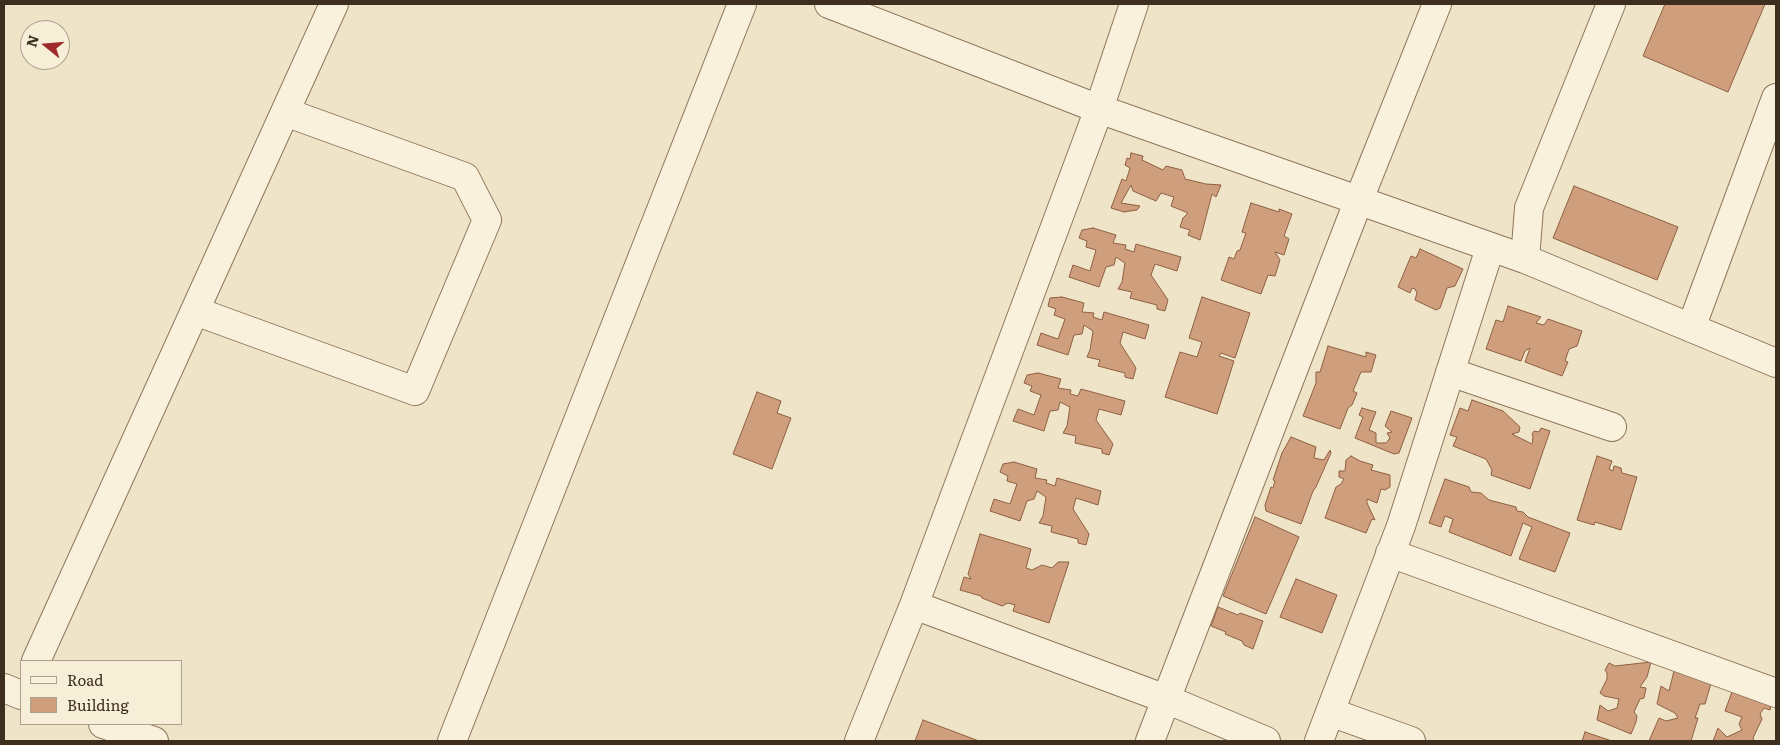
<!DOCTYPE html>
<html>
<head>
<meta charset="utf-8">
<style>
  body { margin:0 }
  #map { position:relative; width:1780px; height:745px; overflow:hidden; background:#f0e4c8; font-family:Literata,serif }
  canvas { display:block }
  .frame { position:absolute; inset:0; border:5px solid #3d2e20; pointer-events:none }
  .legend { position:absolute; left:20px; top:660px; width:162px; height:65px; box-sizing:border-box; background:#f7eed8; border:1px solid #ada18e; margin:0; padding:6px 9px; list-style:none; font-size:15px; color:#3d2e20 }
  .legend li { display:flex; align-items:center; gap:10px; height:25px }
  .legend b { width:25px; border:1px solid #ada18e }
  .north { position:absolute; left:20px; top:20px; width:50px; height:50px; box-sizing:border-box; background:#f7eed8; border:1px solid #ada18e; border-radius:50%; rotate:287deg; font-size:14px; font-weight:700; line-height:20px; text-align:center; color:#3d2e20 }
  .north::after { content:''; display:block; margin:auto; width:18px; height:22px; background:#9e2a2b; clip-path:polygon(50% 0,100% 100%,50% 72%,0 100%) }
</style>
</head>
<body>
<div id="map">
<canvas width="1780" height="745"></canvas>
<div class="frame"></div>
<ul class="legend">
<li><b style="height:6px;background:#faf1dc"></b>Road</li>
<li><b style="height:14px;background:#cf9f7d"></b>Building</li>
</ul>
<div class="north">N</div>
</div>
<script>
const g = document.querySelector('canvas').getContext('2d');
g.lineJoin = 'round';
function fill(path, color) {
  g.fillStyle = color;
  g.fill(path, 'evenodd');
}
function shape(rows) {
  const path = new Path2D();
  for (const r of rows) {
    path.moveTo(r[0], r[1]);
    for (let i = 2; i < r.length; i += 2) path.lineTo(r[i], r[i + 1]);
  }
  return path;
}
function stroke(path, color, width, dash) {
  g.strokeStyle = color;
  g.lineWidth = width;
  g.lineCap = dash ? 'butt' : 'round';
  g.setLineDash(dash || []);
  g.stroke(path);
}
const building = shape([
  [1665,4,1765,4,1728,92,1643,56,1665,4],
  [1131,153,1143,156,1142,160,1163,170,1166,166,1182,170,1185,179,1206,184,1221,185,1216,197,1212,194,1200,240,1188,235,1190,230,1180,227,1183,218,1188,213,1171,206,1174,197,1161,193,1156,201,1133,191,1131,185,1121,203,1140,206,1137,210,1124,212,1111,208,1122,179,1126,181,1130,168,1125,165,1127,158,1130,159,1131,153],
  [1574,186,1678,227,1657,280,1553,238,1574,186],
  [1251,203,1279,212,1279,209,1292,214,1284,236,1289,239,1284,255,1275,252,1280,260,1275,276,1268,275,1261,294,1221,280,1229,257,1234,259,1237,251,1240,250,1246,233,1242,232,1251,203],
  [1093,228,1116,235,1113,243,1126,245,1125,249,1134,252,1136,244,1181,257,1177,271,1155,264,1151,275,1168,300,1165,311,1157,309,1157,305,1130,298,1132,292,1118,289,1122,282,1125,263,1116,257,1114,265,1106,267,1099,287,1069,277,1073,265,1090,271,1096,250,1086,247,1087,241,1079,238,1082,230,1093,228],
  [1420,249,1463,269,1455,286,1447,288,1440,308,1436,310,1415,300,1417,293,1415,289,1412,288,1410,293,1398,287,1411,256,1416,258,1420,249],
  [1062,297,1084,303,1082,312,1094,313,1093,317,1102,320,1104,312,1149,325,1145,339,1123,332,1120,343,1136,368,1133,379,1125,377,1125,373,1098,366,1100,360,1087,357,1090,350,1093,331,1084,325,1082,334,1074,335,1068,355,1037,345,1041,333,1058,339,1065,319,1054,315,1056,309,1048,306,1050,298,1062,297],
  [1202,297,1250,313,1235,358,1221,353,1219,356,1234,361,1217,414,1165,397,1180,352,1197,357,1202,342,1189,338,1202,297],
  [1508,306,1541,317,1536,323,1544,325,1548,319,1582,331,1577,346,1569,349,1565,361,1568,362,1562,376,1525,362,1530,348,1525,351,1521,361,1486,349,1496,320,1503,322,1508,306],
  [1328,346,1366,357,1366,352,1376,355,1371,372,1361,372,1353,391,1357,393,1352,405,1348,408,1340,429,1303,416,1316,383,1316,372,1320,372,1328,346],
  [1038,373,1061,379,1058,388,1071,390,1070,394,1078,396,1081,389,1125,401,1121,415,1099,409,1096,420,1113,444,1109,455,1102,453,1102,449,1075,443,1076,436,1063,433,1067,426,1070,407,1060,402,1058,410,1050,411,1044,431,1013,421,1018,409,1034,415,1041,395,1030,391,1032,386,1024,383,1027,375,1038,373],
  [757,392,781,401,777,413,791,418,772,469,733,454,757,392],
  [1472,400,1503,411,1520,427,1519,432,1512,434,1532,444,1533,437,1532,434,1534,431,1539,432,1541,428,1550,431,1530,489,1491,475,1492,470,1486,459,1453,446,1457,437,1450,435,1460,408,1468,411,1472,400],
  [1362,408,1376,412,1369,430,1376,433,1376,443,1386,443,1390,438,1387,433,1392,432,1385,426,1391,411,1412,418,1399,453,1394,454,1355,438,1363,417,1359,415,1362,408],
  [1291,437,1316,447,1314,458,1324,460,1330,450,1331,453,1316,487,1313,491,1301,524,1266,511,1265,505,1271,487,1273,488,1275,481,1273,480,1282,453,1291,437],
  [1351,456,1360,461,1373,465,1371,470,1390,475,1390,487,1385,490,1381,489,1377,503,1367,499,1367,503,1375,520,1372,519,1366,533,1325,518,1336,487,1341,484,1344,479,1339,477,1339,471,1345,471,1346,460,1351,456],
  [1597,456,1612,461,1609,469,1613,471,1614,466,1621,468,1622,473,1637,477,1621,530,1595,522,1594,525,1577,520,1597,456],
  [1014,462,1037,469,1035,478,1047,480,1046,483,1055,486,1057,478,1101,491,1098,505,1076,498,1073,509,1089,534,1086,545,1078,543,1078,539,1051,532,1052,526,1039,523,1043,516,1046,497,1037,491,1034,499,1027,501,1020,521,990,511,994,499,1010,504,1017,484,1007,481,1008,476,1000,472,1003,464,1014,462],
  [1445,479,1469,487,1471,492,1481,493,1489,500,1516,507,1517,511,1523,512,1528,517,1570,533,1555,572,1519,559,1532,527,1523,523,1511,556,1449,532,1453,519,1445,516,1441,527,1429,523,1445,479],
  [1255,517,1299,537,1266,614,1223,596,1255,517],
  [980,534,1031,549,1026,568,1032,570,1042,565,1052,568,1058,562,1069,562,1049,623,1013,611,1015,605,1008,603,1002,606,982,598,981,596,960,590,964,577,971,579,968,574,980,534],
  [1296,579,1337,595,1322,633,1280,617,1296,579],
  [1218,607,1238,615,1240,613,1263,621,1253,649,1244,645,1242,641,1225,634,1226,632,1211,626,1218,607],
  [1651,662,1647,677,1640,687,1646,688,1644,698,1640,699,1634,712,1637,716,1636,722,1631,734,1597,720,1600,705,1608,711,1617,708,1619,699,1604,696,1600,693,1607,679,1607,673,1605,670,1609,663,1615,666,1651,662],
  [1676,663,1714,673,1705,704,1700,704,1695,718,1698,718,1691,741,1649,741,1659,718,1666,721,1678,718,1675,713,1657,704,1661,686,1669,691,1676,663],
  [1736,681,1772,698,1770,710,1764,708,1760,714,1762,719,1753,738,1754,741,1713,741,1718,728,1727,737,1742,730,1739,724,1742,717,1725,711,1736,681],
  [923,720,979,741,915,741,923,720],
  [1585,732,1612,741,1582,741,1585,732]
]);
fill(building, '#cf9f7d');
stroke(building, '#8d5f41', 1);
const minor = shape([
  [829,4,1099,109,1525,259,1776,363],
  [1525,259,1529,208,1611,4],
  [195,311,415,391,487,220,465,177,285,112],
  [1691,328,1776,98],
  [1450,372,1612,427],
  [1390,553,1776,693],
  [914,605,1166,699,1266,741],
  [36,661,334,4],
  [4,688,21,695],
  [1330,712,1411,741],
  [103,724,154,741],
  [452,741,742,4],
  [859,741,914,605,1099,109,1134,4],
  [1150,741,1358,202,1437,4],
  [1319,741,1401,526,1490,248]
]);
stroke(minor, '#8d765c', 30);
stroke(minor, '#faf1dc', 28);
</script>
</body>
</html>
